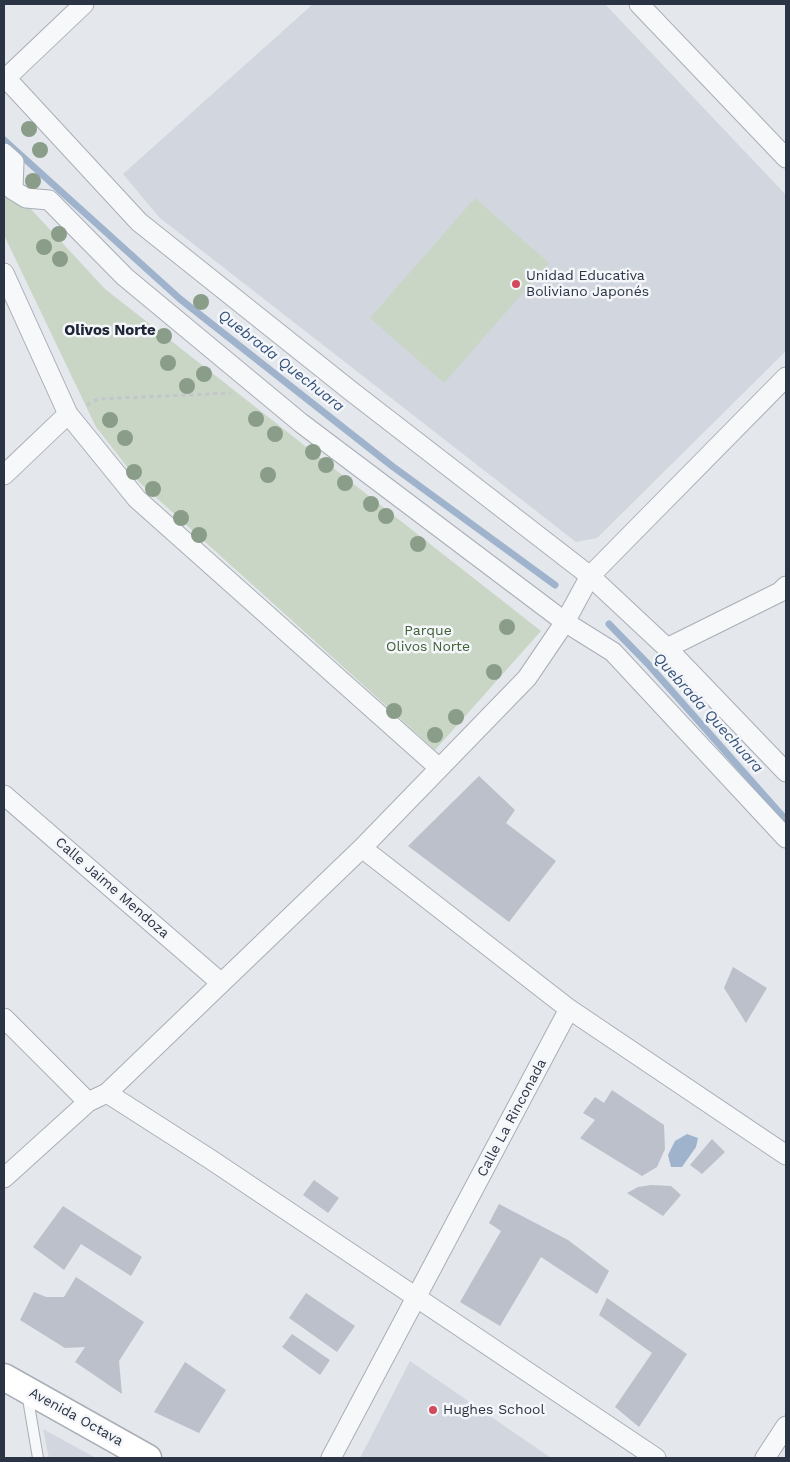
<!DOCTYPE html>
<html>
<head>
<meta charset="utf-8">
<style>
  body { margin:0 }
  #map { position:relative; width:790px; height:1462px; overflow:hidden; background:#e4e7ec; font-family:"Work Sans",sans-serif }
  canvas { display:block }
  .frame { position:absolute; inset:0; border:5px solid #2b3445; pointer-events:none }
</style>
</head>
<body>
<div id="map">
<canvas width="790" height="1462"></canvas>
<div class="frame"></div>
</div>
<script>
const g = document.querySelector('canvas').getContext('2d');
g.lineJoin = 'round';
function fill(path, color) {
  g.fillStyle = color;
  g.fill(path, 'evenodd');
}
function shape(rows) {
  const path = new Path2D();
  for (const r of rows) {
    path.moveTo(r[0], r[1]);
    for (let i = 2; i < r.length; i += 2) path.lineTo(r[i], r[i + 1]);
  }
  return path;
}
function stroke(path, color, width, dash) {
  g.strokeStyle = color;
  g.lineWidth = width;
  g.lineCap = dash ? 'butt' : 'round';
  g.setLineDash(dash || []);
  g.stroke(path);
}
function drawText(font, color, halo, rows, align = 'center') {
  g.font = font + ' "Work Sans",sans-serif';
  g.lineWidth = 5;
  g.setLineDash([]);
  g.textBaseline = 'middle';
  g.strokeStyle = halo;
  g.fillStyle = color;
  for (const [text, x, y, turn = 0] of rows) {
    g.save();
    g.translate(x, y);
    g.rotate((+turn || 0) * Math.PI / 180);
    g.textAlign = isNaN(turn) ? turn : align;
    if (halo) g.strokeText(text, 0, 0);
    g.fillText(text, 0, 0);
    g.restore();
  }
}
fill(shape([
  [313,4,605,4,786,195,786,351,597,538,576,542,160,218,123,174],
  [410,1361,551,1458,360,1458],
  [43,1429,96,1458,49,1458]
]), '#d2d6de');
fill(shape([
  [4,180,105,289,541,631,435,750,139,482,96,427,4,235],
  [475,198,549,263,444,383,370,318]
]), '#c9d6c5');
fill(shape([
  [687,1134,698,1138,696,1147,682,1167,671,1167,668,1155,675,1141]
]), '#9fb4cc');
stroke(shape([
  [4,140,180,299,392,466,555,585],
  [609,624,647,663,786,820]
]), '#9fb4cc', 7);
fill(shape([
  [479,776,515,810,506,823,556,861,509,922,408,846],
  [733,967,767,988,746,1023,724,988],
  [612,1090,664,1125,665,1149,657,1167,642,1176,580,1138,595,1120,583,1113,595,1097,604,1103],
  [712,1139,725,1152,702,1174,690,1165],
  [314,1180,339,1198,328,1213,303,1195],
  [651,1185,671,1186,681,1195,663,1216,627,1193,638,1187],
  [499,1204,568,1240,609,1271,597,1294,541,1257,500,1326,460,1302,501,1231,489,1223],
  [63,1206,142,1257,131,1276,81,1244,64,1270,33,1247],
  [76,1277,144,1322,119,1361,122,1394,75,1362,85,1347,65,1348,20,1320,34,1292,46,1297,64,1297],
  [306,1293,355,1326,337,1352,289,1318],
  [607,1298,687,1354,639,1427,615,1407,652,1353,599,1315],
  [292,1334,330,1360,320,1375,282,1347],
  [185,1362,226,1390,199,1433,154,1412]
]), '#bbc0ca');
const service = shape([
  [27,1393,38,1458]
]);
const minor = shape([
  [639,4,786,158],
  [4,76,139,222,351,391,590,576,667,648,786,772],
  [4,80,84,4],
  [4,153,14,162,13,190,26,198,49,200,125,277,301,423,565,622,613,652,786,838],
  [4,273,68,414,137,499,438,767],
  [4,475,68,414],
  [667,648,780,592,786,586],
  [4,795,220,982],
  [362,848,569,1009,786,1155],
  [4,1018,88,1102],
  [107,1093,210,1159,656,1458],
  [4,1178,88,1102,107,1093,362,848,527,678,565,622,590,576,786,377],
  [331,1458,569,1009],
  [765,1458,786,1426]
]);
const secondary = shape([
  [4,1377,148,1458]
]);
stroke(service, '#a9aeb7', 12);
stroke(minor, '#a9aeb7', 21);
stroke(secondary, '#a9aeb7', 29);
stroke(shape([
  [87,405,98,399,231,393]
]), '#c2c5cb', 3, [4, 4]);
stroke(service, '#f7f8fa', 10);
stroke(minor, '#f7f8fa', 19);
stroke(secondary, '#fff', 26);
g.fillStyle = '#899d89';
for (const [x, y] of [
  [29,129],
  [40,150],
  [33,181],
  [59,234],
  [44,247],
  [60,259],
  [201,302],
  [164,336],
  [168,363],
  [204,374],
  [187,386],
  [256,419],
  [110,420],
  [275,434],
  [125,438],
  [313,452],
  [326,465],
  [134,472],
  [268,475],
  [345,483],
  [153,489],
  [371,504],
  [386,516],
  [181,518],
  [199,535],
  [418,544],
  [507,627],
  [494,672],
  [394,711],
  [456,717],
  [435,735]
]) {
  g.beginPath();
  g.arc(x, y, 8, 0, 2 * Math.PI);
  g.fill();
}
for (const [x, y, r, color] of [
  [516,284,5,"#d1495b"],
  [433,1410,5,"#d1495b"]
]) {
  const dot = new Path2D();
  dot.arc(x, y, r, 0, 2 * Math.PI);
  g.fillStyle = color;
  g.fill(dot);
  stroke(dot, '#f4f6f9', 2);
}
drawText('14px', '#2b3445', '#f4f6f9', [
  ["Unidad Educativa",526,276],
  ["Boliviano Japonés",526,292],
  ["Hughes School",443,1410]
], 'left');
drawText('14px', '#3f6138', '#f4f6f9', [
  ["Parque",428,631],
  ["Olivos Norte",428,647]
]);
drawText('14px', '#2b3445', '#f4f6f9', [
  ["Calle Jaime Mendoza",112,888,41],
  ["Calle La Rinconada",512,1118,-62],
  ["Avenida Octava",76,1417,29]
]);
drawText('bold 15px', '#1d2536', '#f4f6f9', [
  ["Olivos Norte",110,331]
]);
drawText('italic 15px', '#34527a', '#f4f6f9', [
  ["Quebrada Quechuara",281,361,38],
  ["Quebrada Quechuara",708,713,48]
]);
</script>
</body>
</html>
